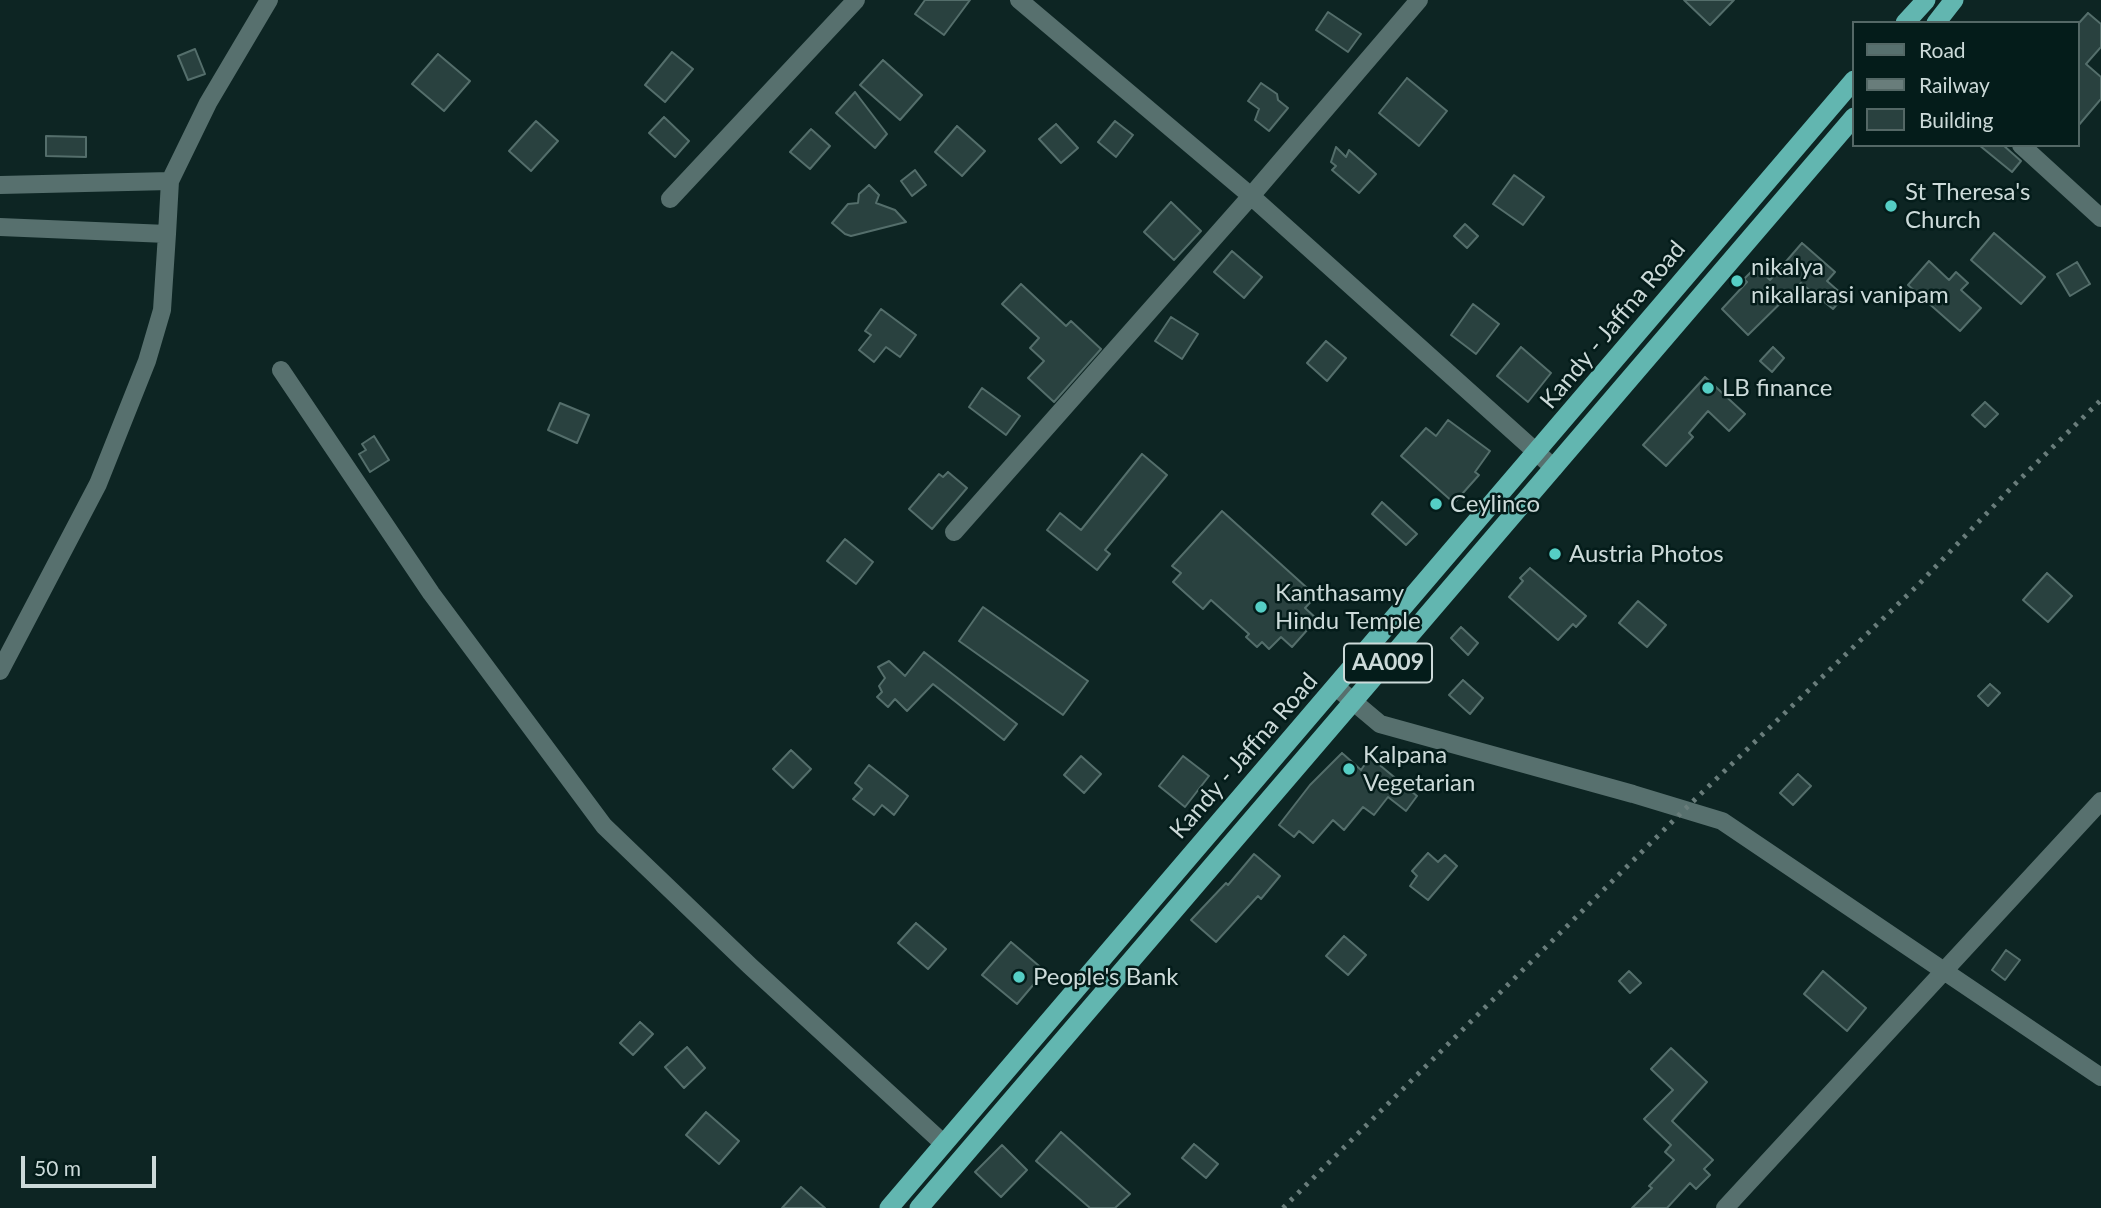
<!DOCTYPE html>
<html>
<head>
<meta charset="utf-8">
<style>
  body { margin:0 }
  #map { position:relative; width:2101px; height:1208px; overflow:hidden; background:#0d2523; font-family:Lato,sans-serif }
  canvas { display:block }
  .legend { position:absolute; left:1852px; top:21px; width:228px; height:126px; box-sizing:border-box; background:#041c1a; border:2px solid #546866; margin:0; padding:9px 12px; list-style:none; font-size:21px; color:#ccdad9 }
  .legend li { display:flex; align-items:center; gap:14px; height:35px }
  .legend b { width:35px; border:2px solid #546866 }
  .scale { position:absolute; left:21px; top:1156px; width:135px; height:32px; box-sizing:border-box; border:4px solid #ccdad9; border-top:0; padding-left:9px; font-size:21px; line-height:24px; white-space:nowrap; color:#ccdad9; -webkit-text-stroke:5px #041c1a; paint-order:stroke }
</style>
</head>
<body>
<div id="map">
<canvas width="2101" height="1208"></canvas>
<ul class="legend">
<li><b style="height:9px;background:#57706e"></b>Road</li>
<li><b style="height:9px;background:#697d7b"></b>Railway</li>
<li><b style="height:19px;background:#29413f"></b>Building</li>
</ul>
<div class="scale">50 m</div>
</div>
<script>
const g = document.querySelector('canvas').getContext('2d');
g.lineJoin = 'round';
function fill(path, color) {
  g.fillStyle = color;
  g.fill(path, 'evenodd');
}
function shape(rows) {
  const path = new Path2D();
  for (const r of rows) {
    path.moveTo(r[0], r[1]);
    for (let i = 2; i < r.length; i += 2) path.lineTo(r[i], r[i + 1]);
  }
  return path;
}
function stroke(path, color, width, dash) {
  g.strokeStyle = color;
  g.lineWidth = width;
  g.lineCap = dash ? 'butt' : 'round';
  g.setLineDash(dash || []);
  g.stroke(path);
}
function drawText(font, color, halo, rows, align = 'center') {
  g.font = font + ' Lato,sans-serif';
  g.lineWidth = 5;
  g.setLineDash([]);
  g.textBaseline = 'middle';
  g.strokeStyle = halo;
  g.fillStyle = color;
  for (const [text, x, y, turn = 0] of rows) {
    g.save();
    g.translate(x, y);
    g.rotate((+turn || 0) * Math.PI / 180);
    g.textAlign = isNaN(turn) ? turn : align;
    if (halo) g.strokeText(text, 0, 0);
    g.fillText(text, 0, 0);
    g.restore();
  }
}
const building = shape([
  [925,0,970,0,944,35,915,14,925,0],
  [1684,0,1734,0,1710,25,1684,0],
  [1328,12,1361,34,1348,52,1316,30,1328,12],
  [2088,13,2101,24,2101,47,2086,64,2101,77,2101,99,2078,126,2078,24,2088,13],
  [195,49,205,74,188,80,178,56,195,49],
  [672,52,693,69,665,102,645,85,672,52],
  [438,54,470,81,444,111,412,84,438,54],
  [883,60,922,95,900,120,860,85,883,60],
  [1407,78,1447,111,1419,146,1379,113,1407,78],
  [1261,83,1277,94,1278,100,1288,108,1269,131,1255,120,1259,109,1248,101,1261,83],
  [855,92,887,134,875,148,836,113,855,92],
  [664,117,689,141,675,157,649,133,664,117],
  [536,121,558,141,531,171,509,151,536,121],
  [1115,121,1133,135,1116,157,1098,142,1115,121],
  [1056,124,1078,148,1061,163,1039,139,1056,124],
  [957,126,985,151,962,176,935,152,957,126],
  [811,129,830,146,810,169,790,152,811,129],
  [46,136,86,137,86,157,46,156,46,136],
  [1979,145,2003,145,2021,161,2012,172,1979,145],
  [1336,147,1346,157,1349,150,1376,174,1359,193,1332,170,1336,166,1331,162,1336,147],
  [915,170,926,185,912,196,901,181,915,170],
  [1514,175,1544,197,1523,225,1493,204,1514,175],
  [869,185,879,195,876,203,895,210,906,222,851,236,845,234,832,223,848,204,858,203,859,194,869,185],
  [1171,202,1201,231,1174,260,1144,232,1171,202],
  [1465,224,1478,236,1467,248,1454,236,1465,224],
  [1994,233,2045,277,2021,304,1971,260,1994,233],
  [1802,243,1835,272,1827,281,1844,296,1833,309,1801,283,1748,335,1722,309,1747,282,1744,279,1756,267,1770,280,1802,243],
  [1232,251,1262,277,1244,298,1214,272,1232,251],
  [1929,261,1949,280,1956,272,1968,283,1961,290,1981,308,1960,331,1908,285,1929,261],
  [2077,262,2090,284,2070,296,2057,274,2077,262],
  [1021,284,1066,326,1071,321,1101,349,1054,402,1028,378,1044,361,1030,348,1039,338,1002,304,1021,284],
  [1473,304,1499,324,1476,354,1451,335,1473,304],
  [881,309,916,335,900,357,886,347,874,362,859,350,871,335,865,331,881,309],
  [1171,317,1198,334,1182,359,1155,341,1171,317],
  [1326,341,1346,358,1327,381,1307,363,1326,341],
  [1521,347,1551,373,1528,402,1497,376,1521,347],
  [1773,347,1784,358,1772,372,1760,361,1773,347],
  [1705,377,1745,414,1729,431,1708,411,1689,433,1693,437,1666,466,1643,445,1705,377],
  [982,388,1020,416,1006,435,969,407,982,388],
  [1985,402,1998,414,1985,427,1972,415,1985,402],
  [560,403,589,415,577,443,548,430,560,403],
  [1448,420,1490,451,1475,472,1479,475,1454,503,1401,456,1426,428,1436,436,1448,420],
  [374,436,389,460,370,472,359,454,366,450,362,444,374,436],
  [1142,454,1167,475,1105,550,1110,554,1097,570,1047,530,1060,513,1081,530,1142,454],
  [948,472,967,488,932,529,909,509,939,474,943,477,948,472],
  [1382,502,1417,534,1406,545,1372,514,1382,502],
  [1222,511,1316,596,1305,608,1317,619,1292,647,1281,637,1269,649,1262,642,1257,647,1246,637,1249,634,1211,600,1203,609,1173,582,1181,573,1172,566,1222,511],
  [845,539,873,562,856,584,827,561,845,539],
  [1530,568,1586,616,1576,627,1573,624,1558,640,1509,597,1523,581,1520,578,1530,568],
  [2047,573,2072,596,2048,622,2023,600,2047,573],
  [1638,601,1666,625,1647,647,1619,623,1638,601],
  [983,607,1088,681,1063,715,959,641,983,607],
  [1461,627,1478,643,1468,655,1451,638,1461,627],
  [924,652,1017,724,1004,740,933,684,907,711,895,699,888,707,877,697,882,692,879,686,885,678,878,667,889,661,905,676,924,652],
  [1463,680,1483,698,1470,714,1449,695,1463,680],
  [1990,684,2000,693,1988,706,1978,696,1990,684],
  [791,750,811,769,793,788,773,769,791,750],
  [1342,753,1361,770,1370,757,1417,796,1406,811,1388,797,1374,815,1363,807,1344,830,1333,820,1313,843,1299,831,1294,837,1279,825,1310,785,1342,753],
  [1081,756,1101,774,1084,793,1064,775,1081,756],
  [1183,756,1209,776,1185,807,1159,786,1183,756],
  [869,765,908,796,894,815,882,805,874,815,853,799,862,789,855,783,869,765],
  [1798,774,1811,786,1793,805,1780,793,1798,774],
  [1428,853,1438,862,1445,855,1457,866,1428,900,1410,886,1417,876,1412,871,1428,853],
  [1254,854,1280,876,1261,899,1258,896,1216,942,1191,920,1226,883,1228,885,1254,854],
  [916,923,946,949,928,969,898,943,916,923],
  [1344,936,1366,955,1348,975,1326,956,1344,936],
  [1011,942,1045,971,1017,1004,982,975,1011,942],
  [2006,950,2020,960,2005,980,1992,970,2006,950],
  [1629,971,1641,983,1630,993,1619,981,1629,971],
  [1823,971,1866,1008,1847,1031,1804,994,1823,971],
  [640,1022,653,1034,633,1055,620,1043,640,1022],
  [687,1047,705,1068,684,1088,665,1067,687,1047],
  [1671,1048,1707,1082,1672,1121,1713,1160,1704,1169,1710,1175,1696,1189,1690,1183,1667,1208,1632,1208,1652,1188,1649,1186,1674,1160,1665,1152,1671,1145,1644,1119,1673,1090,1651,1069,1671,1048],
  [706,1112,739,1141,719,1164,686,1135,706,1112],
  [1061,1132,1130,1194,1115,1208,1090,1208,1036,1161,1061,1132],
  [1194,1144,1218,1164,1206,1178,1182,1158,1194,1144],
  [1002,1145,1027,1170,1001,1197,975,1172,1002,1145],
  [801,1187,825,1208,782,1208,801,1187]
]);
fill(building, '#29413f');
stroke(building, '#546e6b', 2);
stroke(shape([
  [1019,0,1251,196,1554,468],
  [2021,145,2101,218],
  [0,185,170,181],
  [670,199,856,0],
  [0,227,167,234,170,181,208,103,269,0],
  [281,370,431,593,604,826,750,966,944,1144],
  [954,532,1251,196,1419,0],
  [0,671,98,484,147,361,162,310,167,234],
  [1336,687,1380,724,1633,794,1722,821,2101,1077],
  [1725,1208,2101,801]
]), '#57706e', 18);
stroke(shape([
  [1905,23,1926,0],
  [1936,23,1954,0],
  [889,1208,1854,80],
  [919,1208,1854,117]
]), '#62b6b0', 19);
stroke(shape([
  [1283,1208,1684,810,1919,584,2012,487,2101,400]
]), '#697d7b', 5, [3.5, 7]);
for (const [x, y, r, color] of [
  [1891,206,7,"#55cec5"],
  [1737,281,7,"#55cec5"],
  [1708,388,7,"#55cec5"],
  [1436,504,7,"#55cec5"],
  [1555,554,7,"#55cec5"],
  [1261,607,7,"#55cec5"],
  [1349,769,7,"#55cec5"],
  [1019,977,7,"#55cec5"]
]) {
  const dot = new Path2D();
  dot.arc(x, y, r, 0, 2 * Math.PI);
  g.fillStyle = color;
  g.fill(dot);
  stroke(dot, '#041c1a', 2.5);
}
for (const [x, y, w] of [
  [1388,663,88]
]) {
  const box = new Path2D();
  box.roundRect(x - w / 2, y - 19.5, w, 39, 5);
  g.fillStyle = '#041c1a';
  g.fill(box);
  stroke(box, '#ccdad9', 2);
}
drawText('bold 23px', '#ccdad9', null, [
  ["AA009",1388,663]
]);
drawText('24px', '#ccdad9', '#041c1a', [
  ["St Theresa's",1905,192],
  ["Church",1905,220],
  ["nikalya",1751,267],
  ["nikallarasi vanipam",1751,295],
  ["LB finance",1722,388],
  ["Ceylinco",1450,504],
  ["Austria Photos",1569,554],
  ["Kanthasamy",1275,593],
  ["Hindu Temple",1275,621],
  ["Kalpana",1363,755],
  ["Vegetarian",1363,783],
  ["People's Bank",1033,977]
], 'left');
drawText('24px', '#ccdad9', '#041c1a', [
  ["Kandy - Jaffna Road",1613,325,-50],
  ["Kandy - Jaffna Road",1244,756,-49]
]);
</script>
</body>
</html>
